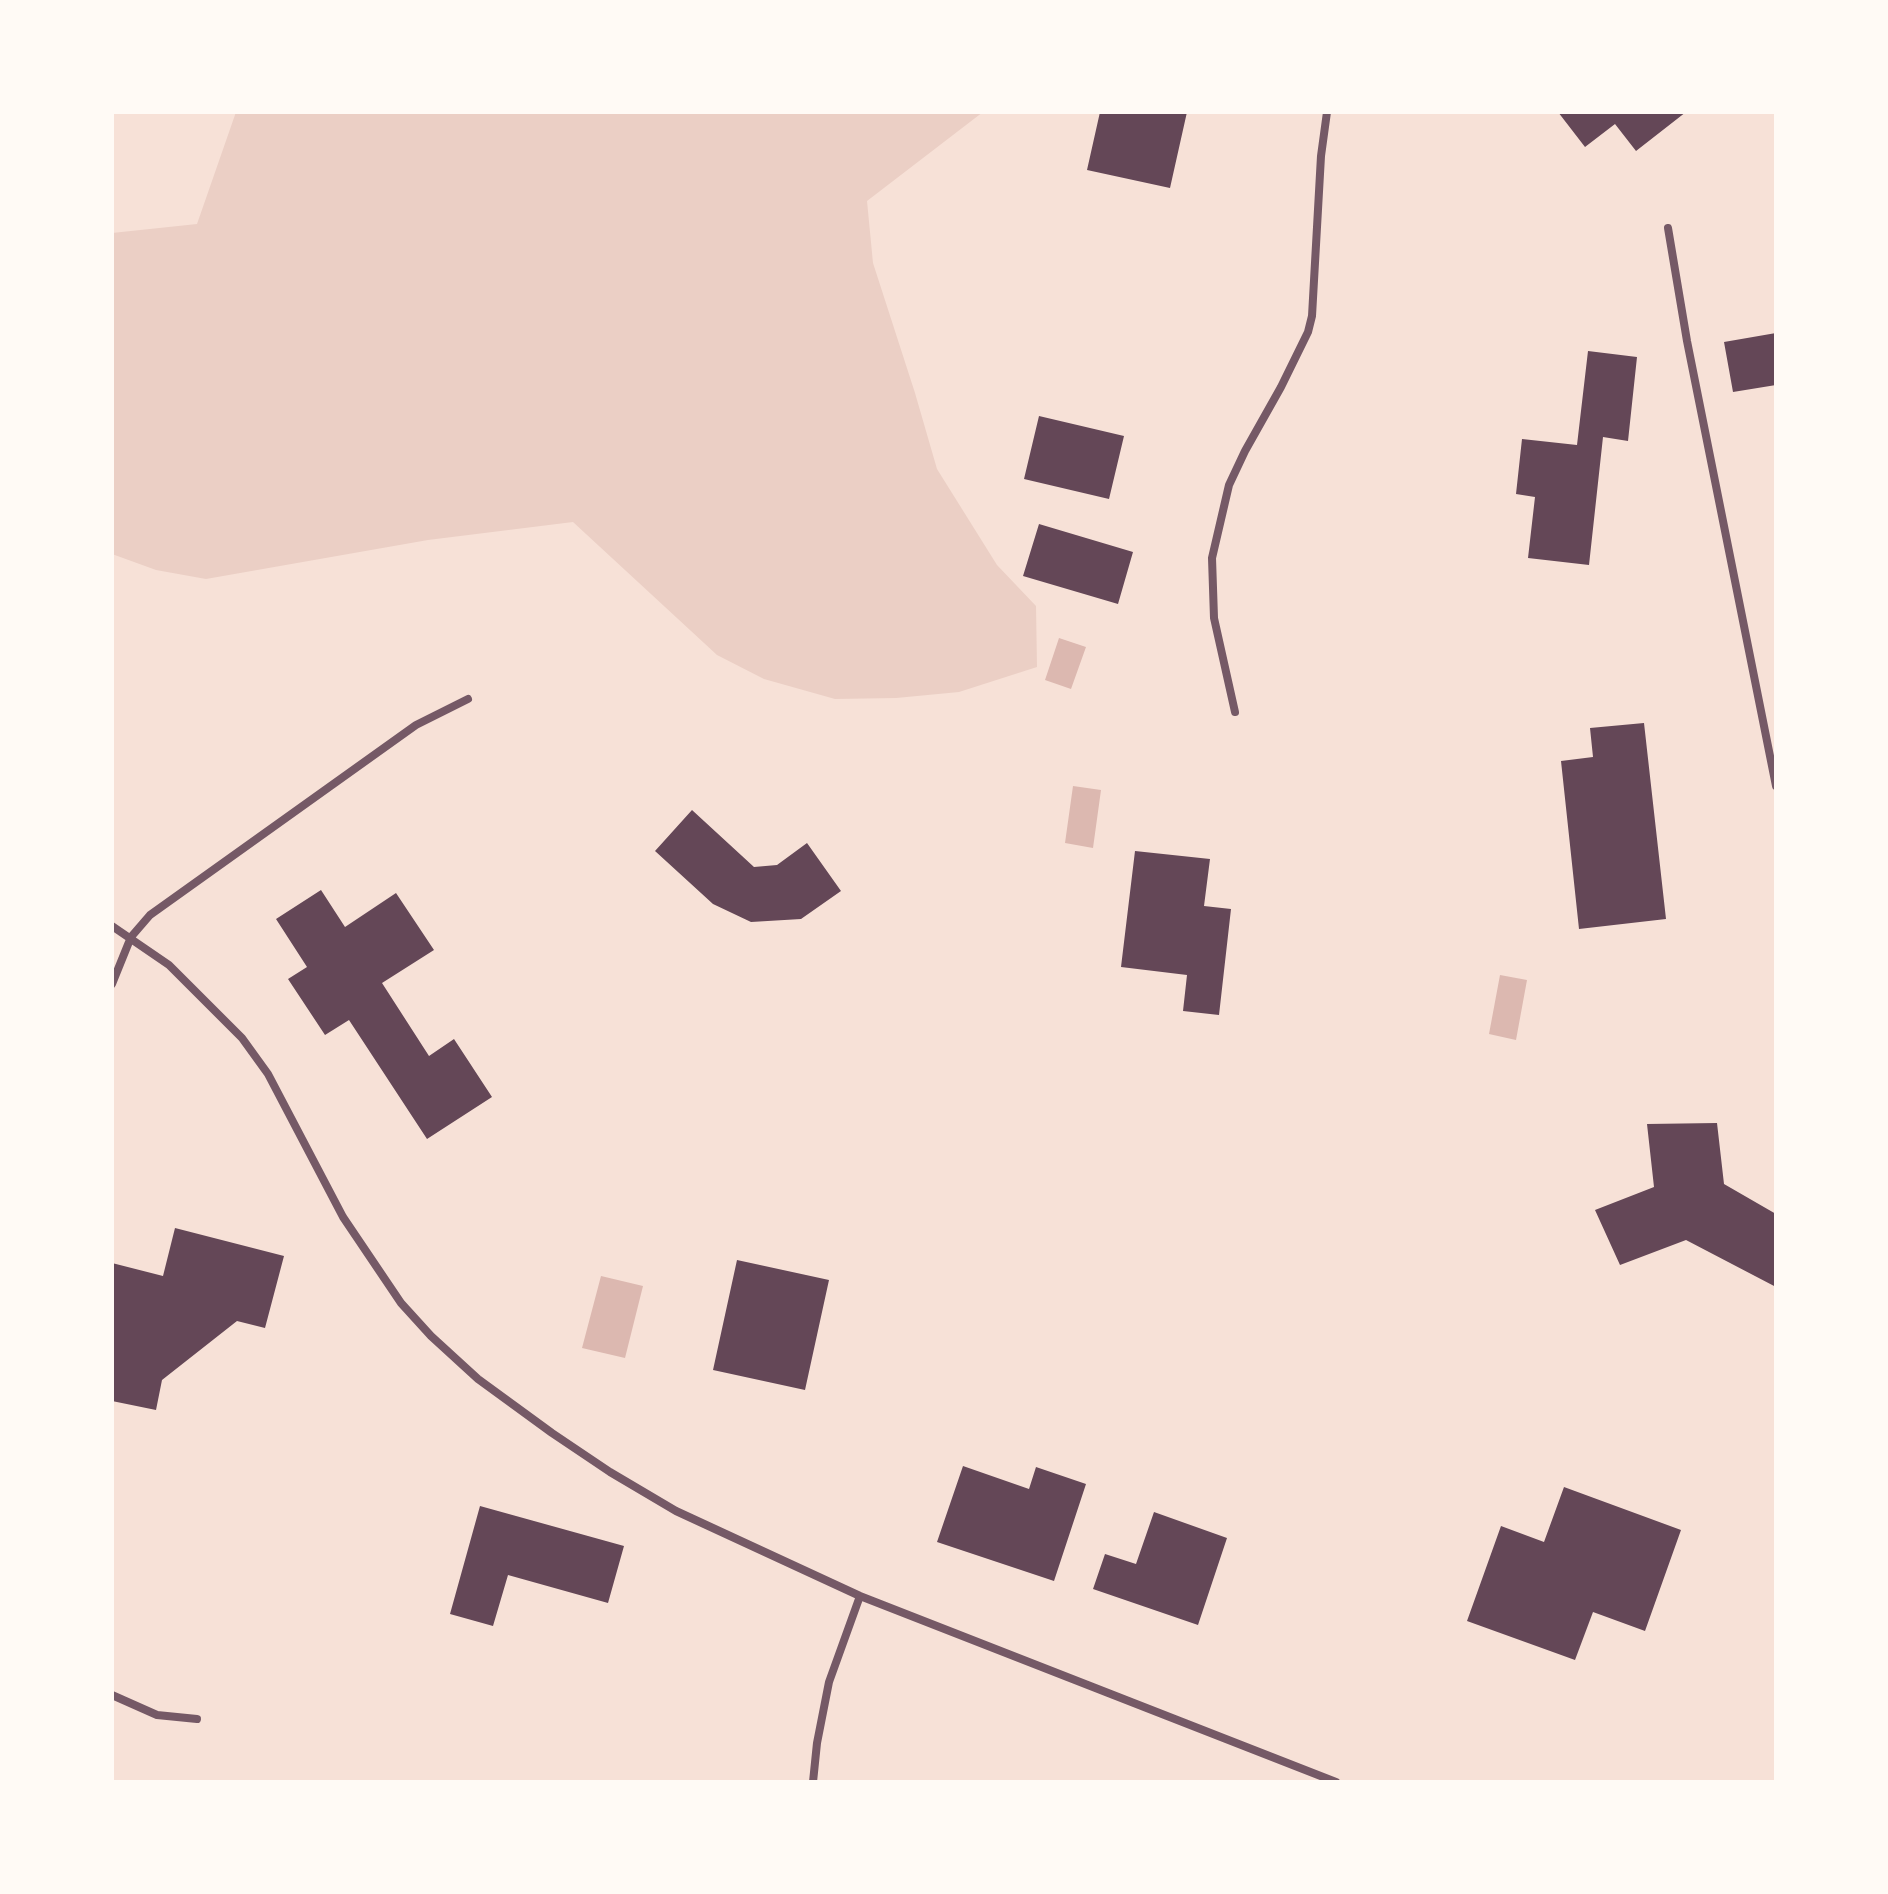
<!DOCTYPE html>
<html>
<head>
<meta charset="utf-8">
<style>
  body { margin:0 }
  #map { position:relative; width:1888px; height:1894px; overflow:hidden; background:#f7e1d7; font-family:Manrope,sans-serif }
  canvas { display:block }
  .frame { position:absolute; inset:0; border:114px solid #fffaf5; pointer-events:none }
</style>
</head>
<body>
<div id="map">
<canvas width="1888" height="1894"></canvas>
<div class="frame"></div>
</div>
<script>
const g = document.querySelector('canvas').getContext('2d');
g.lineJoin = 'round';
function fill(path, color) {
  g.fillStyle = color;
  g.fill(path, 'evenodd');
}
function shape(rows) {
  const path = new Path2D();
  for (const r of rows) {
    path.moveTo(r[0], r[1]);
    for (let i = 2; i < r.length; i += 2) path.lineTo(r[i], r[i + 1]);
  }
  return path;
}
function stroke(path, color, width, dash) {
  g.strokeStyle = color;
  g.lineWidth = width;
  g.lineCap = dash ? 'butt' : 'round';
  g.setLineDash(dash || []);
  g.stroke(path);
}
fill(shape([
  [236,112,983,112,867,201,873,263,915,393,937,469,997,565,1036,606,1037,667,959,692,896,698,835,699,764,679,717,655,573,522,428,540,206,579,156,570,112,554,112,233,197,224]
]), '#ebcfc5');
fill(shape([
  [1059,638,1086,647,1071,689,1045,680],
  [1073,786,1101,790,1093,848,1065,843],
  [1500,975,1527,980,1516,1040,1489,1034],
  [601,1276,643,1286,625,1358,582,1348]
]), '#dcb8b0');
fill(shape([
  [1100,112,1187,112,1170,188,1087,170],
  [1558,112,1686,112,1636,151,1615,124,1585,147],
  [1776,333,1776,385,1733,392,1724,342],
  [1588,351,1637,357,1628,441,1603,437,1589,565,1528,558,1535,497,1516,494,1522,439,1577,445],
  [1039,416,1124,436,1109,499,1024,479],
  [1039,524,1133,552,1118,604,1023,576],
  [1644,723,1666,919,1579,929,1561,761,1593,757,1590,728],
  [692,810,754,867,777,865,807,843,841,891,801,919,751,922,713,904,655,851],
  [1135,851,1210,859,1204,906,1231,909,1219,1015,1183,1011,1187,975,1121,967],
  [321,890,345,927,396,893,434,950,382,983,429,1056,454,1039,492,1097,427,1139,349,1020,325,1035,288,979,307,967,276,919],
  [1717,1123,1724,1184,1776,1214,1776,1287,1686,1240,1620,1265,1595,1210,1654,1187,1647,1124],
  [175,1228,284,1256,265,1328,237,1321,162,1380,156,1410,112,1401,112,1263,163,1276],
  [737,1260,829,1280,805,1390,713,1370],
  [963,1466,1029,1489,1036,1467,1086,1484,1054,1581,937,1542],
  [1564,1487,1681,1530,1645,1631,1593,1612,1575,1660,1467,1621,1501,1526,1544,1542],
  [480,1506,624,1546,608,1603,508,1575,493,1626,450,1614],
  [1154,1512,1227,1538,1198,1625,1093,1589,1105,1554,1136,1564]
]), '#644757');
stroke(shape([
  [1668,228,1687,341,1776,786],
  [1235,712,1214,618,1212,558,1229,485,1245,451,1281,387,1308,332,1312,316,1321,156,1327,112],
  [112,926,169,965,242,1038,268,1074,343,1217,401,1303,431,1336,478,1379,552,1433,610,1472,676,1511,860,1596,1336,1782],
  [112,984,131,937,150,915,416,725,468,699],
  [112,1695,157,1715,197,1719],
  [813,1782,817,1743,829,1682,860,1596]
]), '#755966', 8);
</script>
</body>
</html>
